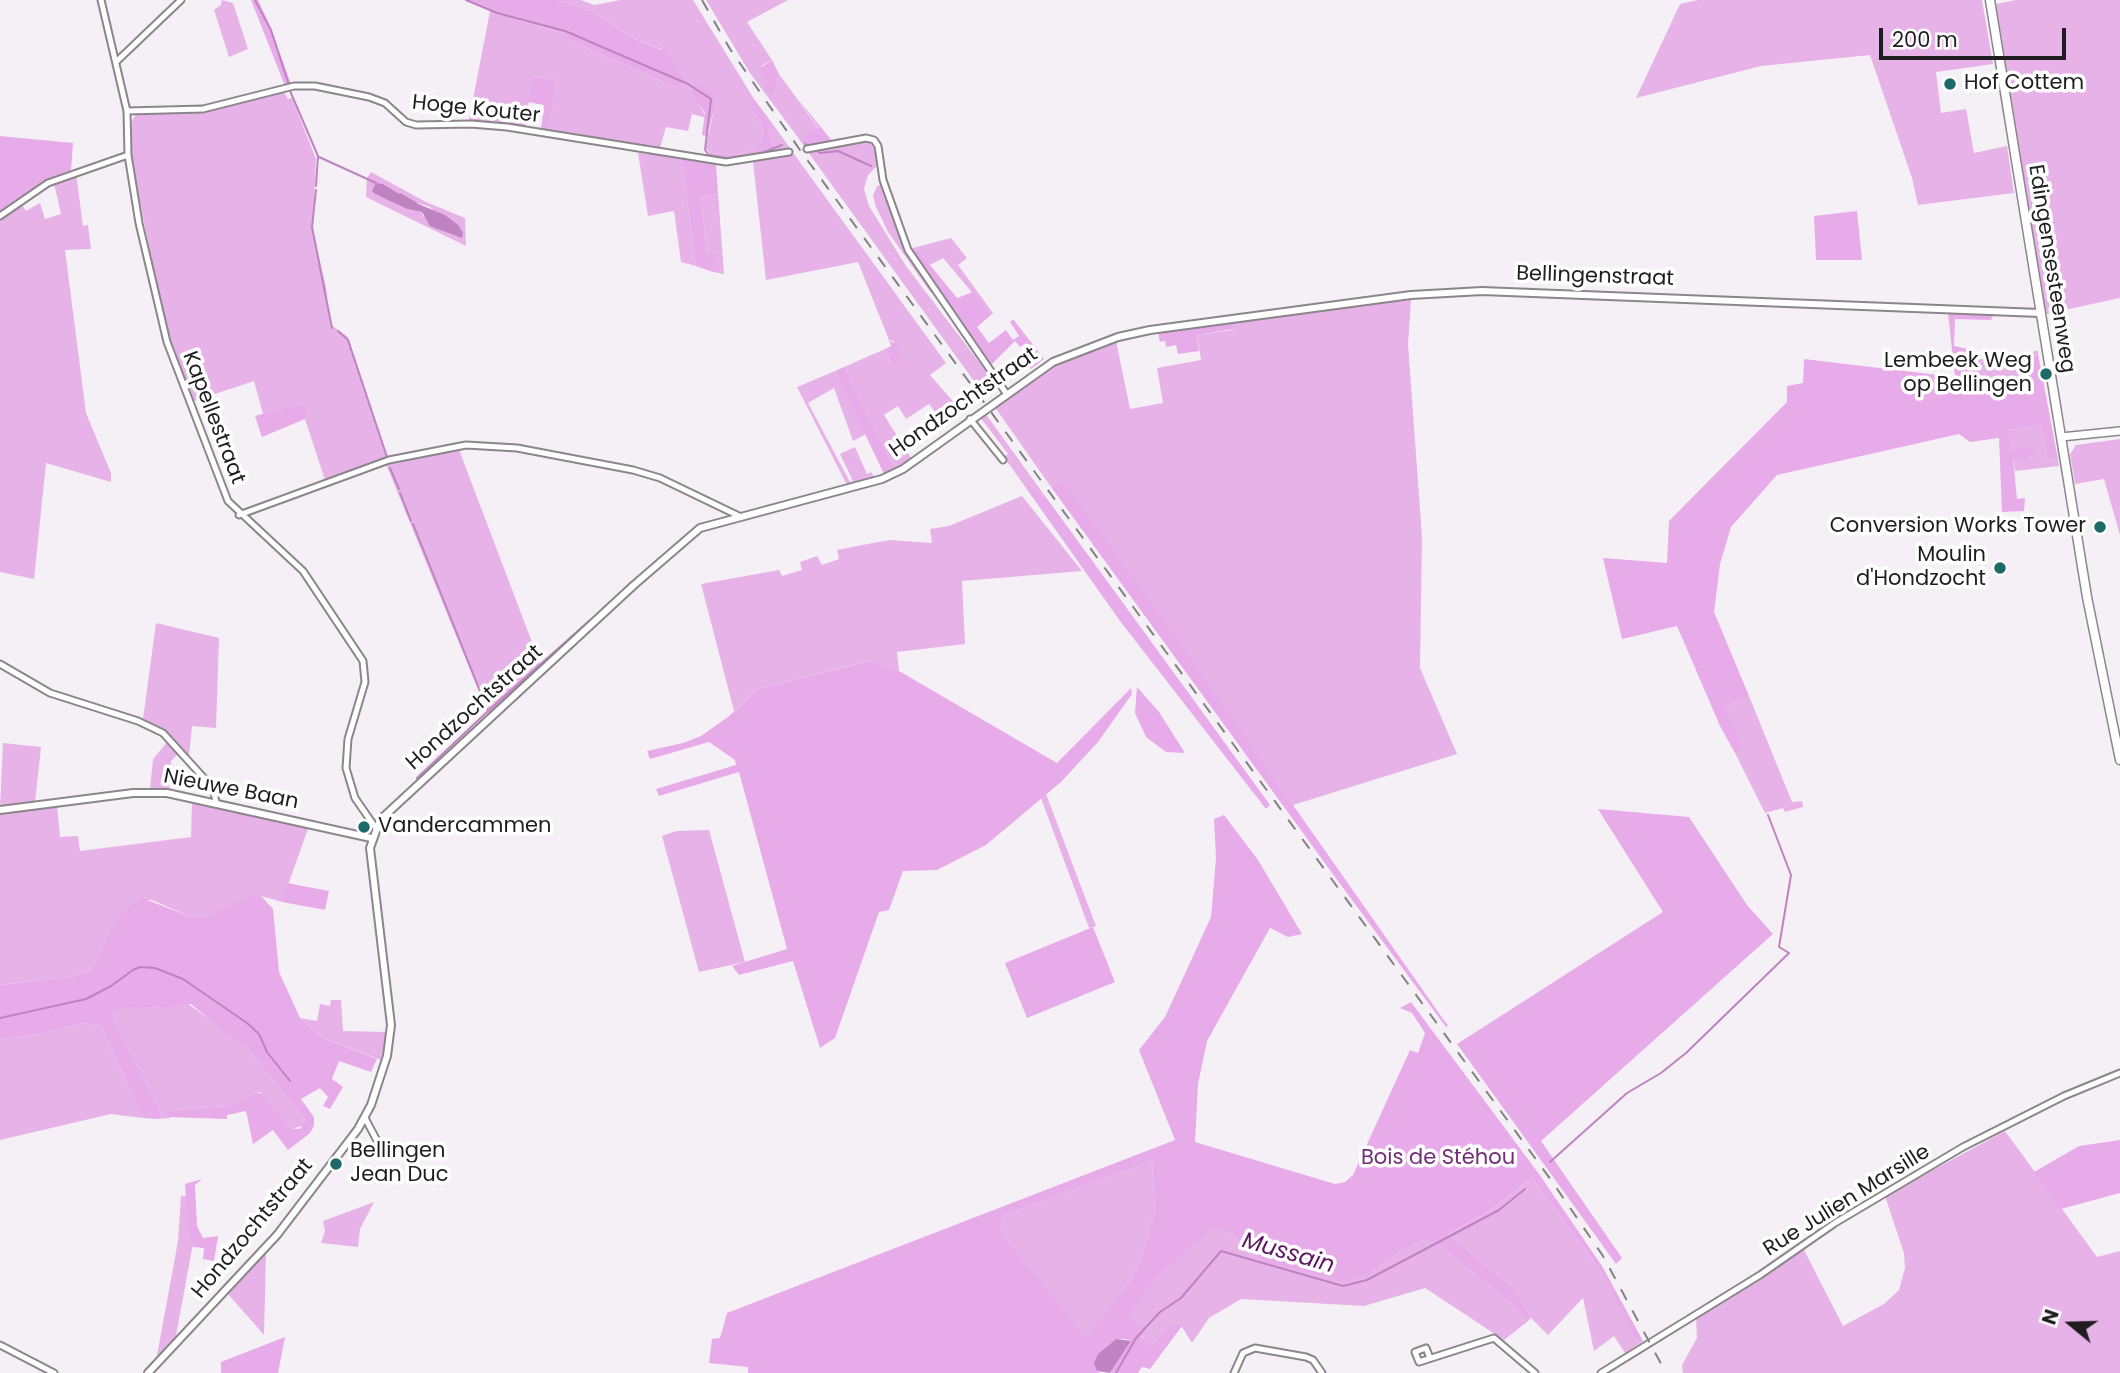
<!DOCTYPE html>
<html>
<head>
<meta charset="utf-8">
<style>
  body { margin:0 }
  #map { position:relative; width:2120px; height:1373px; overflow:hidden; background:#f5f0f5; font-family:Poppins,sans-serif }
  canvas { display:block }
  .north { position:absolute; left:2036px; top:1289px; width:70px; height:70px; -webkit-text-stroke:5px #fff; paint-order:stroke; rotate:289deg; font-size:19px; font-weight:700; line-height:28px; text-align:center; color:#1f1d1f }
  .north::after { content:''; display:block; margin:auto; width:24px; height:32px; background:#1f1d1f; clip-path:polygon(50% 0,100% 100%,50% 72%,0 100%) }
  .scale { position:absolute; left:1879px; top:28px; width:187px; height:32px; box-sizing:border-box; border:4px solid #1f1d1f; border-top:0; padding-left:9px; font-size:21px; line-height:24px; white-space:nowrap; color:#1f1d1f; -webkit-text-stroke:5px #fff; paint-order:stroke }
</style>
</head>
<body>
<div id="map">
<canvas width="2120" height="1373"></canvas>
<div class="north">N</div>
<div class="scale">200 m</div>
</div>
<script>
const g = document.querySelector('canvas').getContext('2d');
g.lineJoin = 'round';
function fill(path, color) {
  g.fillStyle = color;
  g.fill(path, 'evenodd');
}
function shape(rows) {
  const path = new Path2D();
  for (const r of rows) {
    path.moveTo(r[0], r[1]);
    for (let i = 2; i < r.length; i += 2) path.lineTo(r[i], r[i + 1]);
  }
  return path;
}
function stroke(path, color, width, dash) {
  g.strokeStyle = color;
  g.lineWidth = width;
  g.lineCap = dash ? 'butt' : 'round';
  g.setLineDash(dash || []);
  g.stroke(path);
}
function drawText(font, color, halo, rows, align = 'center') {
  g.font = font + ' Poppins,sans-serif';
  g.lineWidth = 7;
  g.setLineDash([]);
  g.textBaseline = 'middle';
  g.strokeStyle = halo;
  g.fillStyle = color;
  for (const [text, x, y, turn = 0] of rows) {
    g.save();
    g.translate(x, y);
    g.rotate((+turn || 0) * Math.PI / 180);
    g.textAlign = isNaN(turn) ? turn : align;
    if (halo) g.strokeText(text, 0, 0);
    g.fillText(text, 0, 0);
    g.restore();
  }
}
fill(shape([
  [222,0,233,3,248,49,229,57,214,10,221,5],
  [557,0,581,0,594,5,621,0,693,0,754,99,748,104,762,126,763,135,756,150,736,155,710,153,705,148,713,115,697,97,706,118,692,114,688,131,666,127,660,148,548,131,557,80,533,76,525,126,469,120,490,11,569,35,567,39,675,87,687,82,661,49,634,39,593,12],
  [706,0,788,0,747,22,772,60,761,66,774,92,779,74,819,129,799,139,750,73],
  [1698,0,1982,0,1993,64,1936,72,1941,113,1966,109,1974,153,2007,146,2014,193,1918,205,1912,178,1870,55,1761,66,1636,98,1680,4],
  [2016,0,2120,0,2120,298,2046,314,1996,4],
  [284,92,288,99,292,98,316,159,313,231,326,287,330,324,348,337,387,457,325,480,305,419,309,413,302,403,263,414,254,381,194,401,172,345,162,311,132,163,132,121,137,113,204,113],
  [772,123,790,148,777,152,769,134],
  [864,141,872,144,878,158,877,166,868,175,864,189,869,206,906,266,985,370,987,375,979,388,808,152],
  [638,153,681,157,696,266,681,262,674,211,648,216],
  [794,154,946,363,930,375,958,407,949,415,942,408,935,412,929,404,906,419,898,406,884,415,911,458,895,469,844,367,885,349,892,364,894,341,889,340,858,262,766,280,753,162],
  [371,172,426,202,465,218,466,246,366,197,367,178],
  [383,184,411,201,430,207,461,237,423,216,422,212,407,209,375,194,372,191],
  [76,173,83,226,88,225,91,249,65,250,86,413,111,473,111,482,46,463,34,579,0,572,0,218,21,203,26,211,40,203,45,219,61,214,54,183],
  [881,185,901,240,935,291,931,293,888,232,876,207,873,196,877,186],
  [718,193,724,274,713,272,715,255,707,254,701,198],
  [951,238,967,258,958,265,993,313,991,315,943,258,930,265,917,249,911,252,909,249],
  [1411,300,1408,344,1422,537,1420,668,1457,754,1293,805,1062,481,1051,487,994,406,1052,367,1116,341,1130,409,1163,403,1157,368,1201,360,1197,335,1233,330,1233,321],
  [2038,350,2038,354,2030,356,2020,383,2015,389,2009,391,1974,384,1971,359,2012,360],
  [835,371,866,434,853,441,834,388,808,403,850,482,853,481,840,454,855,447,867,474,871,472,875,478,848,487,797,387],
  [985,413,1045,496,1041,499,1030,486,1026,488,1004,457,1008,454,980,417],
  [2041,425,2048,460,2058,459,2059,466,2015,471,2013,457,2032,458,2027,447,2012,450,2009,430],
  [2120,439,2120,535,2104,479,2075,484,2070,454,2076,445],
  [458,447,541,666,488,714,386,464],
  [1022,496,1082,571,962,581,965,644,897,652,899,671,869,661,758,689,734,711,701,584,779,570,782,576,802,570,800,562,817,556,822,565,839,559,837,550,873,543,890,540,932,543,930,529,949,526],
  [156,623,219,638,216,728,192,726,189,756,165,732,143,719],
  [1749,696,1792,802,1802,801,1803,807,1785,812,1783,808,1765,813,1735,753,1742,747,1725,707],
  [168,741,179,753,171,761,169,790,150,789,153,759],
  [3,743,41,747,35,802,0,807],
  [1046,794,1096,926,1089,928,1041,798],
  [192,800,309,826,282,902,261,896,208,916,191,917,152,900,134,901,111,928,91,970,76,976,0,985,0,814,57,805,60,837,78,836,80,851,191,837],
  [709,830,745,962,699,972,662,836,676,831],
  [331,1000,341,1000,343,1031,386,1032,381,1060,323,1038,300,1018,317,1021,320,1004,330,1006],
  [187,1003,244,1044,306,1121,303,1126,289,1129,260,1092,256,1092,227,1106,171,1110,170,1118,158,1119,162,1114,114,1021,113,1012,124,1006,166,1008],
  [83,1023,101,1026,143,1118,111,1114,0,1140,0,1039,42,1034],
  [2005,1131,2097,1257,2120,1251,2120,1373,1683,1373,1682,1365,1697,1338,1696,1318,1803,1248,1843,1326,1884,1304,1899,1290,1905,1268,1904,1253,1885,1196],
  [1152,1161,1155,1210,1142,1256,1130,1281,1086,1339,1004,1236,1000,1225,1005,1215],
  [1532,1178,1601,1272,1623,1309,1639,1344,1625,1353,1614,1336,1594,1351,1583,1298,1548,1335,1531,1318,1515,1289,1448,1234,1486,1213],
  [181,1196,187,1196,189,1242,193,1243,175,1341,156,1361,178,1241],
  [374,1202,360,1229,358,1247,321,1243,325,1231,323,1221],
  [1213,1226,1230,1233,1259,1261,1371,1272,1401,1251,1426,1239,1438,1245,1511,1303,1527,1322,1504,1340,1425,1288,1364,1306,1241,1299,1209,1318,1192,1343,1182,1327,1177,1324,1151,1349,1127,1316,1155,1280],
  [266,1253,264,1335,228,1294]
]), '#e7b2e8');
fill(shape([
  [251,0,258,0,270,26,291,84,285,86],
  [465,0,557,0,593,12,634,39,665,51,687,82,675,87,567,39,566,34,490,11],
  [772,60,779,74,774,92,771,94,765,89,768,80,763,77,760,68],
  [532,76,557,80,548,131,541,129,544,105,528,102],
  [695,84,710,91,714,97,715,106,707,136,702,135,705,113,691,90],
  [754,99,772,123,769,134,777,152,726,160,710,157,710,153,736,155,756,150,763,135,762,126,748,104],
  [798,99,833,142,833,146,808,152,799,139,819,128],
  [0,136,73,143,71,170,45,180,0,212],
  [681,157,716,164,718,193,701,198,707,254,716,254,713,272,696,266],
  [1857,211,1862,260,1816,260,1814,216],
  [917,249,957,298,973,292,991,315,977,327,989,343,1006,330,1013,340,1019,336,1010,322,1013,319,1044,359,1031,369,1029,367,1039,358,1026,343,1020,347,1015,341,991,365,911,252],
  [1948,313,1993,315,1991,320,1955,319,1954,346,1968,349,1974,384,2009,391,2015,389,2020,383,2030,356,2038,354,2058,459,2048,460,2041,425,2009,430,2012,450,2029,446,2036,452,2035,456,2027,459,2013,458,2017,499,2025,498,2024,511,2002,512,1999,438,1970,442,1959,434,1777,475,1731,527,1720,564,1714,612,1749,696,1725,707,1743,748,1735,753,1720,726,1677,626,1622,639,1603,558,1667,563,1669,521,1787,402,1787,386,1803,383,1804,359,1955,377],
  [1233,321,1234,329,1197,335,1199,351,1178,354,1176,345,1166,347,1165,341,1160,342,1158,332],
  [889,340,897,345,900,355,898,365,892,364,885,349,891,346],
  [844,367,895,469,884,474,835,371],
  [302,403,309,413,305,419,262,437,255,416],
  [1062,480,1157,611,1448,1026,1446,1027,1335,877,1051,487],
  [1030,485,1041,498,1045,496,1083,548,1270,805,1266,809,1120,621,1026,488],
  [870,661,899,671,1057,763,1131,688,1132,694,1098,742,1061,782,986,845,937,870,903,871,889,910,879,912,835,1038,820,1048,793,961,739,975,732,966,787,949,739,772,659,796,656,789,736,765,735,760,709,742,650,759,647,751,683,743,701,736,728,717,758,689],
  [1137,687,1159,712,1185,753,1166,752,1146,737,1135,713],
  [1598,809,1689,817,1747,905,1773,934,1541,1141,1622,1258,1616,1264,1457,1044,1663,912],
  [1224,815,1258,860,1302,934,1288,937,1270,928,1207,1041,1198,1084,1195,1142,1335,1184,1345,1182,1353,1175,1410,1050,1418,1053,1425,1033,1412,1013,1400,1008,1411,1002,1539,1174,1602,1266,1643,1341,1639,1344,1601,1272,1532,1178,1486,1213,1448,1234,1515,1289,1531,1318,1527,1322,1511,1303,1438,1245,1426,1239,1401,1251,1371,1272,1346,1281,1259,1261,1230,1233,1213,1227,1155,1280,1128,1316,1145,1330,1141,1336,1151,1348,1170,1327,1177,1324,1182,1326,1150,1369,1142,1367,1138,1373,1110,1373,1131,1341,1125,1339,1116,1339,1098,1354,1097,1371,1101,1373,748,1373,748,1367,709,1363,712,1339,720,1338,727,1313,1175,1140,1139,1050,1165,1017,1211,917,1216,858,1214,819],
  [1152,1161,1155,1210,1142,1256,1130,1281,1086,1338,1004,1236,1000,1225,1005,1215],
  [287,883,329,891,325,910,282,902],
  [249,896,261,896,273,909,279,972,300,1018,323,1038,377,1059,371,1072,339,1061,332,1079,343,1087,330,1109,323,1106,328,1097,320,1088,301,1099,314,1117,314,1126,310,1133,288,1150,273,1130,253,1144,246,1111,227,1115,227,1119,168,1117,171,1110,227,1106,256,1092,262,1094,289,1128,300,1129,306,1121,244,1044,231,1037,191,1004,166,1008,124,1007,113,1012,114,1021,162,1114,158,1119,143,1118,101,1026,83,1023,42,1034,0,1039,0,985,76,976,91,970,111,928,133,901,145,899,191,917,208,916],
  [1093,927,1115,982,1027,1018,1005,963],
  [2120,1140,2120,1193,2061,1209,2034,1172,2079,1146],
  [202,1179,195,1185,197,1226,203,1238,218,1236,214,1261,203,1259,204,1248,192,1247,193,1243,189,1242,185,1184],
  [285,1337,278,1373,221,1373,221,1362]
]), '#e8abea');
fill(shape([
  [376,183,383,184,411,201,445,215,458,225,463,233,462,238,430,226,422,212,407,209,375,194,372,191],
  [1116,1339,1131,1341,1110,1373,1097,1371,1094,1363,1098,1354]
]), '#be83c0');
stroke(shape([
  [255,0,271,30,289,85],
  [466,0,497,13,565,31,688,84,711,99,705,150,709,155,731,159],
  [290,91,318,156,316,186],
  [805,144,807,145],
  [815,150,820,153,838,151,871,166],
  [757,155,782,145],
  [319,157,376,183],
  [316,190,312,227,332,328],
  [400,194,416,203],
  [7,214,20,206],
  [338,331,348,340,387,457],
  [390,468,399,489],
  [400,493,411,521],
  [413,524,488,711,589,621],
  [417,778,487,712],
  [0,1018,86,999,111,986,133,970,140,967,155,968,183,979,247,1023,259,1034,267,1052,290,1081],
  [1550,1162,1627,1093,1661,1073,1686,1053,1789,953,1779,947,1791,875,1768,815],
  [1116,1373,1136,1338,1160,1312,1181,1298,1221,1251,1343,1286,1367,1280,1499,1210,1525,1189]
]), '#be83c0', 2);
const minor = shape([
  [101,0,127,111,128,155,139,223,167,342,228,501,303,571,363,661,365,682,348,739,346,768,355,798,375,827],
  [116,62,181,0],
  [127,111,203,109,294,86,315,86,369,97,385,103,406,122,416,125,471,124,507,127,726,162,789,152],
  [807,149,866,138,874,140,878,146,883,180,908,250,1006,393],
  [0,216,48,183,128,155],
  [970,419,1003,460],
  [239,515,389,460,466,445,517,448,633,470,660,478,739,516],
  [0,664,50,693,138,721,163,733,213,788,216,802],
  [365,1118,383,1152],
  [0,1345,54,1373],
  [1430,1358,1426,1348,1415,1352,1419,1362,1494,1338,1535,1373],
  [1234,1373,1243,1353,1255,1348,1306,1357,1313,1360,1322,1373],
  [1601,1373,1760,1275,1835,1223,1963,1147,2064,1096,2120,1073]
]);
const tertiary = shape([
  [0,810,133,793,167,793,371,838],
  [148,1373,277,1235,358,1129,371,1105,387,1056,391,1025,370,848,380,820,634,585,700,528,882,479,903,469,1053,362,1118,337,1150,330,1411,295,1482,291,2040,313]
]);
const secondary = shape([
  [2061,437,2120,431]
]);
const primary = shape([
  [1990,0,2087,597,2120,760]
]);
stroke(minor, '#8a868a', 9);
stroke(tertiary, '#8a868a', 10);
stroke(secondary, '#8a868a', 10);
stroke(primary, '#8a868a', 11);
stroke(minor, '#fff', 5);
stroke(tertiary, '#fff', 6);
stroke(secondary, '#fff', 7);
stroke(primary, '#fff', 8);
stroke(shape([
  [702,0,730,49,800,150,1551,1180,1603,1256,1666,1373]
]), '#848184', 2, [12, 12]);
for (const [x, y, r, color] of [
  [1950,84,7,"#1d6a68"],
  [2046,374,7,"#1d6a68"],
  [2100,527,7,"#1d6a68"],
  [2000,568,7,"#1d6a68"],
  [364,827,7,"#1d6a68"],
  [336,1164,7,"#1d6a68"]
]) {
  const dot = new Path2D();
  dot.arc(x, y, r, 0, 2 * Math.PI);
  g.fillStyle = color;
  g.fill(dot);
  stroke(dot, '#fff', 2.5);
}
drawText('21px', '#1f1d1f', '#fff', [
  ["Hof Cottem",1964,84],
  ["Lembeek Weg",2032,362,"right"],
  ["op Bellingen",2032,386,"right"],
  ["Conversion Works Tower",2086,527,"right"],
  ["Moulin",1986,556,"right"],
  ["d'Hondzocht",1986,580,"right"],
  ["Vandercammen",378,827],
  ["Bellingen",350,1152],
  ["Jean Duc",350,1176]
], 'left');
drawText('21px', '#1f1d1f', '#fff', [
  ["Hoge Kouter",476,110,6],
  ["Edingensesteenweg",2051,269,81],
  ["Bellingenstraat",1595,277,2],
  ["Hondzochtstraat",964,403,-35],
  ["Kapellestraat",213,418,69],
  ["Hondzochtstraat",475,708,-42],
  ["Nieuwe Baan",231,790,11],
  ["Rue Julien Marsille",1847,1201,-32],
  ["Hondzochtstraat",253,1229,-50]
]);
drawText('21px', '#732c77', '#fff', [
  ["Bois de Stéhou",1438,1159]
]);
drawText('italic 23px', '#5c1460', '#fff', [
  ["Mussain",1288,1254,16]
]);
</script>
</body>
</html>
